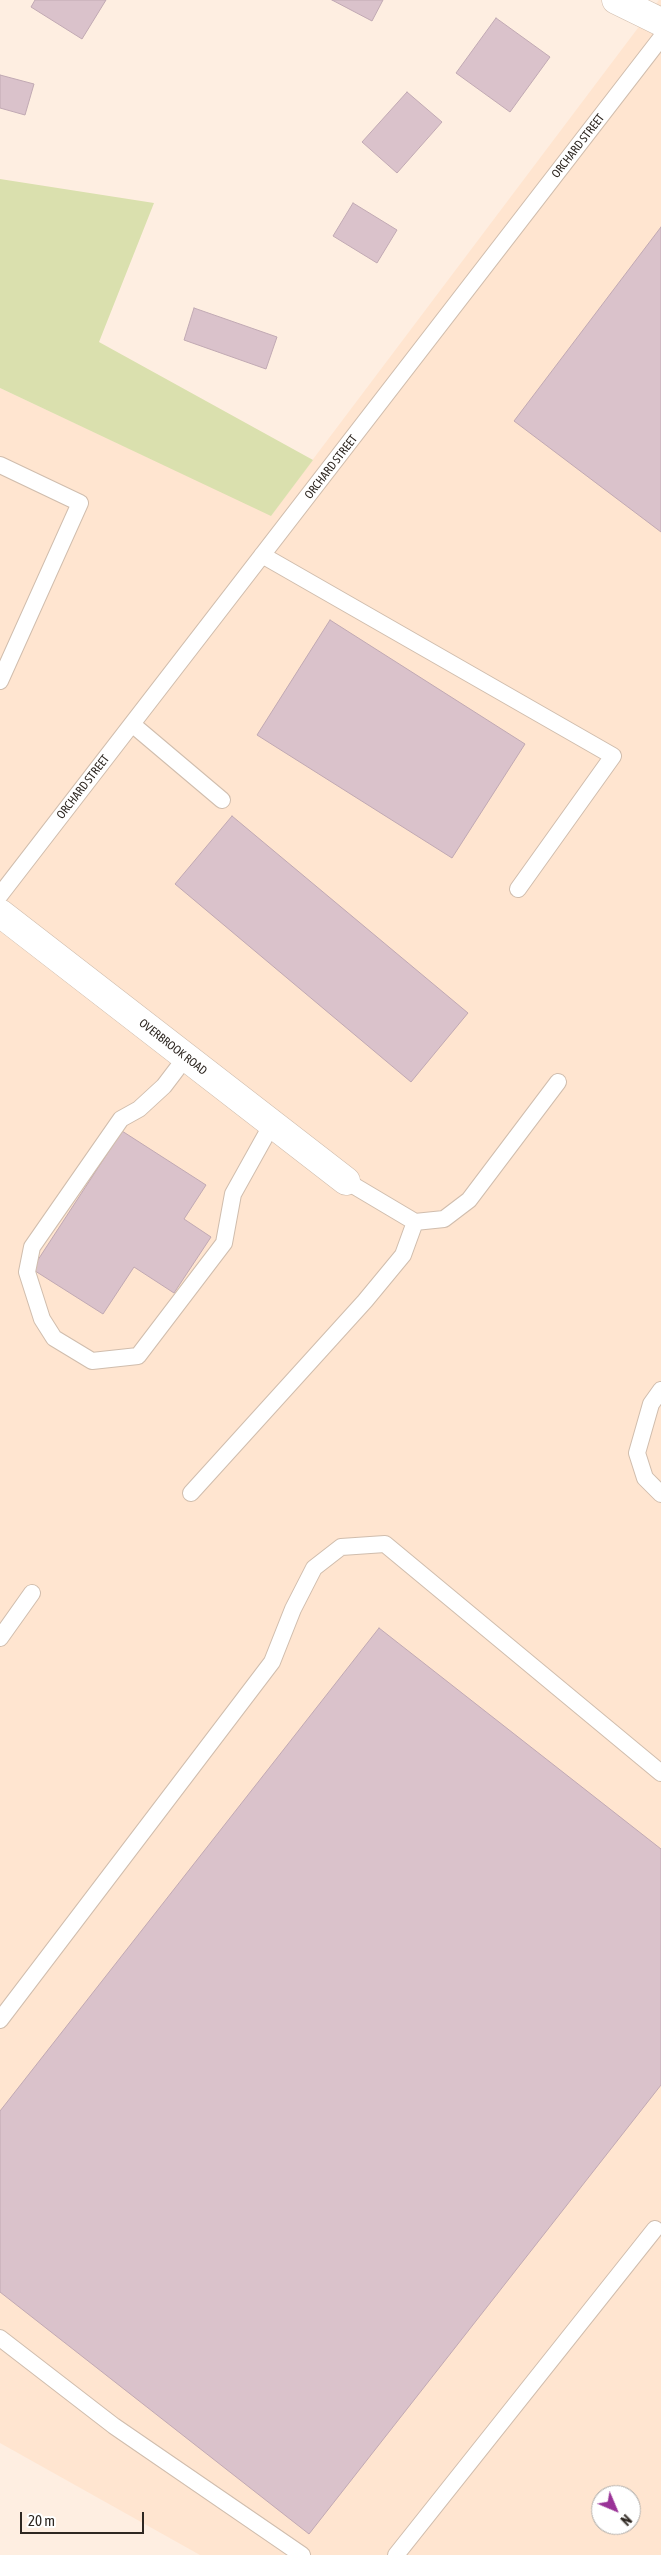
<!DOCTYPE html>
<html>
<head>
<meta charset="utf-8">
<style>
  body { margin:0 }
  #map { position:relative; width:661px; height:2555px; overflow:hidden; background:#feeee1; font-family:"Asap Condensed",sans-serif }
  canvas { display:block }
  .north { position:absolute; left:591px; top:2485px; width:50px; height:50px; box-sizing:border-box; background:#fff; border:1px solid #aba9a6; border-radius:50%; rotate:135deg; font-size:14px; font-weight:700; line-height:20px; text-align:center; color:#2e2721 }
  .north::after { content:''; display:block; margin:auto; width:18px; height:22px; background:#993397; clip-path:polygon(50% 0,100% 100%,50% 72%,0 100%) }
  .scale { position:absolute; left:20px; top:2512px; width:124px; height:22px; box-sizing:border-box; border:2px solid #2e2721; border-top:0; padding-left:6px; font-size:15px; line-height:18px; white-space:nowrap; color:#2e2721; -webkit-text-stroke:4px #fff; paint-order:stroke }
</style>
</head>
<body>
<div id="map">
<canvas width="661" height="2555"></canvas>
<div class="north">N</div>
<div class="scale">20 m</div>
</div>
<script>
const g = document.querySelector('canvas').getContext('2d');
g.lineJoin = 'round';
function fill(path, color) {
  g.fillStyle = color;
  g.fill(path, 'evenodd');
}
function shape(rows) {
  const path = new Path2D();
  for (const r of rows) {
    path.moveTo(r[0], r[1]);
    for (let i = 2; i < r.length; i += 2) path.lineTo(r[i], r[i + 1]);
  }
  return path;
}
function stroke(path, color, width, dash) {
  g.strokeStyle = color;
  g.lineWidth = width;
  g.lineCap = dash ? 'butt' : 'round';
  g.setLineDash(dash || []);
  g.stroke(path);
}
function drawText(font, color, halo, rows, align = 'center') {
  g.font = font + ' "Asap Condensed",sans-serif';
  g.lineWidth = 4.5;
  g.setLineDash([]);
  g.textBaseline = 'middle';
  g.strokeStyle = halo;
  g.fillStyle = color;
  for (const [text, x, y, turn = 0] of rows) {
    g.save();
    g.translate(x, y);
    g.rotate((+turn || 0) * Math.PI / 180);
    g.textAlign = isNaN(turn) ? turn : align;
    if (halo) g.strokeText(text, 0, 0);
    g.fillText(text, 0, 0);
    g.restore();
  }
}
fill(shape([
  [659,0,661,0,661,2555,200,2555,0,2443,0,388,271,515],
  [601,2495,631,2495,631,2525,601,2525]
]), '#ffe5d0');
fill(shape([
  [0,179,154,203,99,342,313,460,271,516,0,388]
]), '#dae0ae');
const building = shape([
  [35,0,106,0,82,39,31,7,35,0],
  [332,0,383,0,372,21,332,0],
  [496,18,550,57,510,112,456,73,496,18],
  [0,75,34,84,25,115,0,108,0,75],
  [407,92,442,122,397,173,362,142,407,92],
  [353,203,397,230,377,263,333,236,353,203],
  [661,227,661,532,514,421,661,227],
  [194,308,277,337,266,369,184,340,194,308],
  [330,620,525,744,452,858,257,735,330,620],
  [232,816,468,1013,411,1082,175,884,232,816],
  [122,1131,206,1185,184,1219,211,1237,174,1293,134,1267,103,1314,32,1269,122,1131],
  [379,1628,661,1849,661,2085,309,2534,0,2292,0,2111,379,1628]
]);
fill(building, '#dac2cb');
stroke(building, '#c1a9b3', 1);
const service = shape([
  [0,465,80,503,0,681],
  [262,555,613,756,518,889],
  [132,724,222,800],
  [0,895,661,38],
  [186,1057,164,1086,139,1109,121,1119,32,1247,27,1272,42,1319,54,1338,92,1361,138,1356,224,1243,233,1194,272,1124],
  [346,1181,415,1222,444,1219,469,1200,558,1082],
  [661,1390,651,1404,637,1453,645,1478,661,1494],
  [191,1493,365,1301,403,1255,415,1222],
  [0,1638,32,1593],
  [0,2020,272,1662,293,1609,314,1568,341,1547,385,1544,661,1773],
  [0,2338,114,2426,302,2555],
  [396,2555,655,2229]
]);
const minor = shape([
  [616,0,661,22],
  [0,913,346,1181]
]);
stroke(service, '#d0bdad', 18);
stroke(minor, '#d0bdad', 29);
stroke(service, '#fff', 16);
stroke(minor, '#fff', 28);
drawText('12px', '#2e2721', '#fff', [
  ["ORCHARD STREET",578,146,-52],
  ["ORCHARD STREET",331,467,-52],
  ["ORCHARD STREET",83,787,-52],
  ["OVERBROOK ROAD",173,1047,38]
]);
</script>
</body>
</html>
